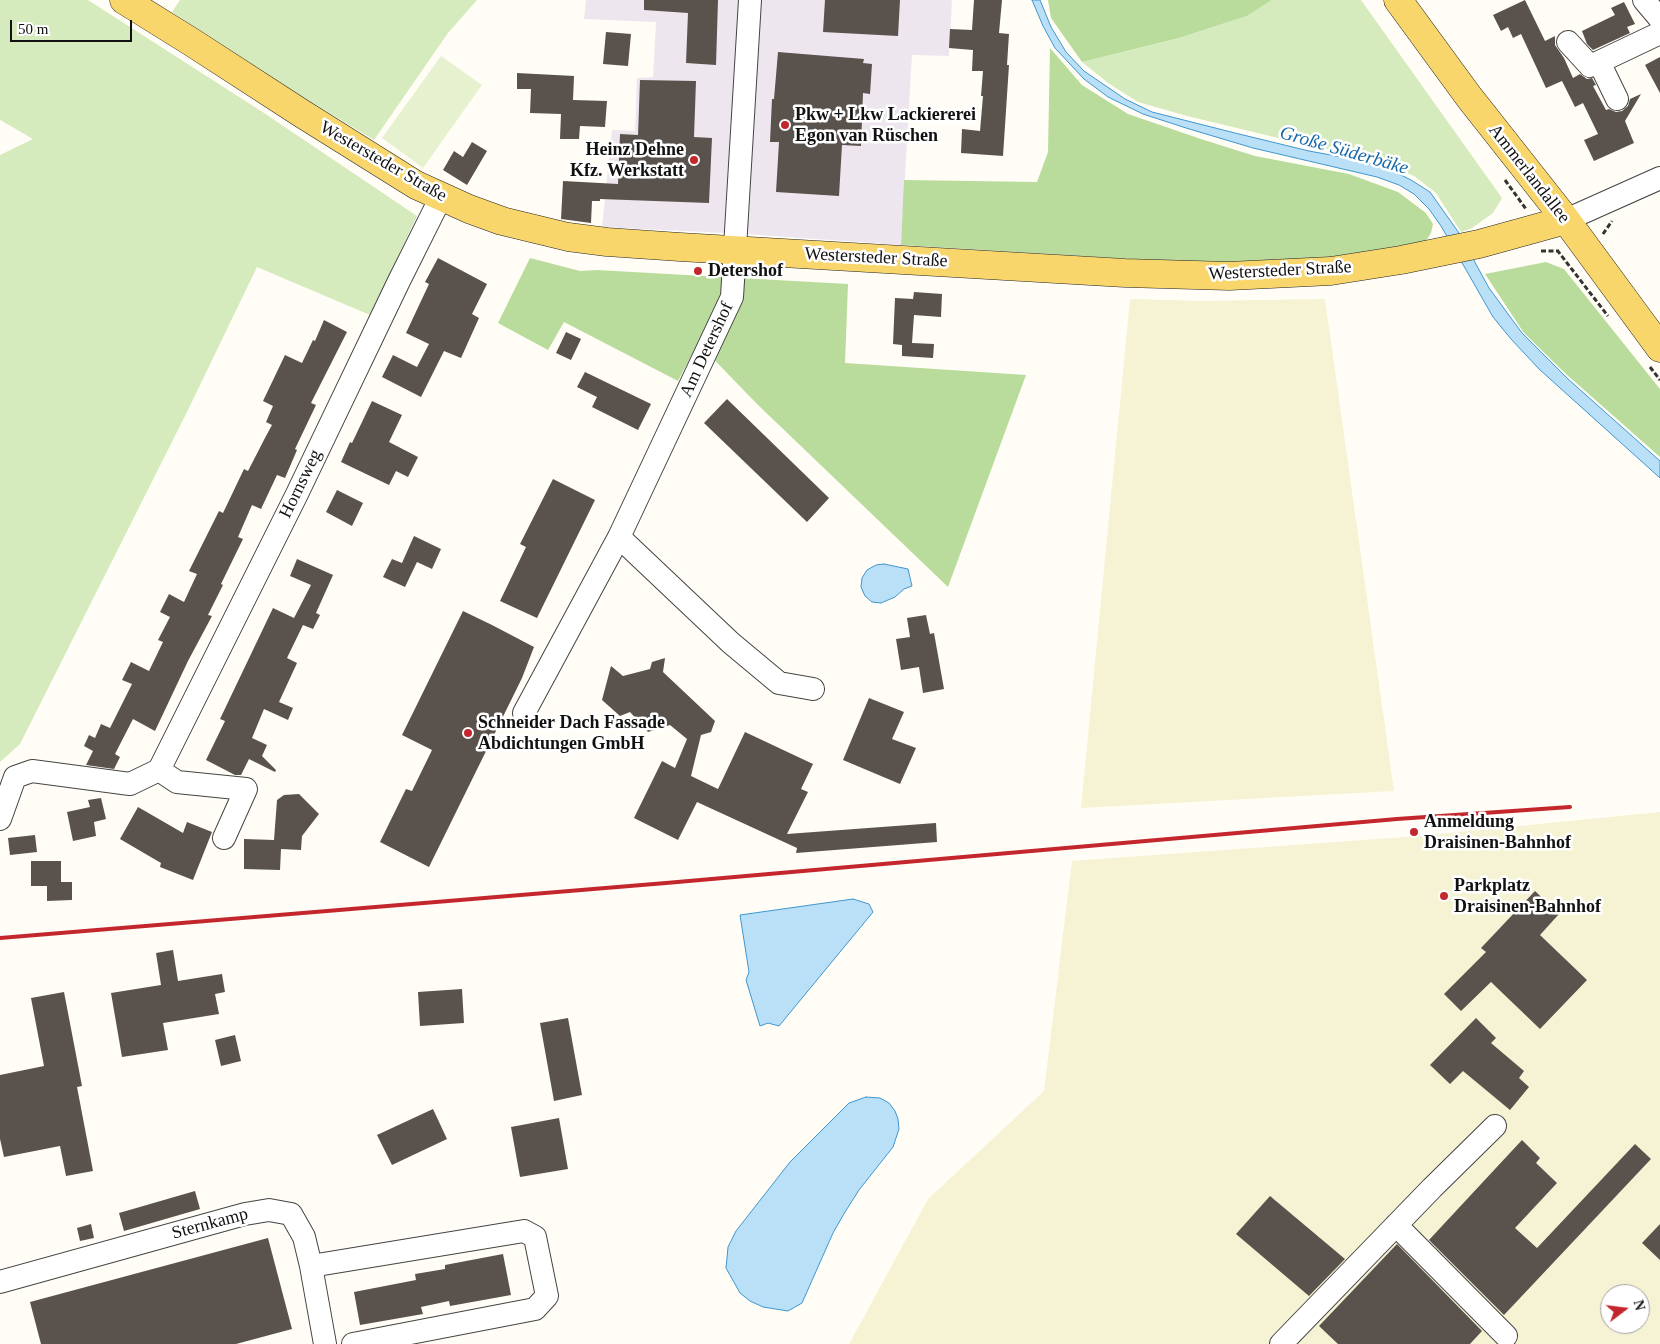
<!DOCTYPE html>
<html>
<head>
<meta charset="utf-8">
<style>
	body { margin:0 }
	#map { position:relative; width:1660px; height:1344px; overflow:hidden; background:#fffdf5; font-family:Georgia,serif }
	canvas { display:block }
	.north { position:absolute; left:1600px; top:1284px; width:50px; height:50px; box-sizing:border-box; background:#fff; border:1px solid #a0a0a0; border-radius:50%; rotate:75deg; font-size:14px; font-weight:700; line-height:20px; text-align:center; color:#111 }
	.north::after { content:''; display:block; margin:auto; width:18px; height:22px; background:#c4262e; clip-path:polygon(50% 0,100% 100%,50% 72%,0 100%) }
	.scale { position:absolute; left:10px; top:20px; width:122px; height:22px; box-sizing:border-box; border:2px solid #111; border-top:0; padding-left:6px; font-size:15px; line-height:18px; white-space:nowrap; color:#111; -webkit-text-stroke:4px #fff; paint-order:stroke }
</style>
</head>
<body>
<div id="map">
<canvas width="1660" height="1344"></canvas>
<div class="north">N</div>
<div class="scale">50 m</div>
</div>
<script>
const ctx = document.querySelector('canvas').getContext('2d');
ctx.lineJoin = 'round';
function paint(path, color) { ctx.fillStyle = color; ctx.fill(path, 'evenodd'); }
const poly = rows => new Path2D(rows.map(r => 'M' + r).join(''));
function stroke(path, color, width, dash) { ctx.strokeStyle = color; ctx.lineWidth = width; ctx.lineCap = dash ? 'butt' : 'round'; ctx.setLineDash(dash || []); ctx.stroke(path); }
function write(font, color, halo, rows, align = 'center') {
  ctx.font = font + ' Georgia,serif'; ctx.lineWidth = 5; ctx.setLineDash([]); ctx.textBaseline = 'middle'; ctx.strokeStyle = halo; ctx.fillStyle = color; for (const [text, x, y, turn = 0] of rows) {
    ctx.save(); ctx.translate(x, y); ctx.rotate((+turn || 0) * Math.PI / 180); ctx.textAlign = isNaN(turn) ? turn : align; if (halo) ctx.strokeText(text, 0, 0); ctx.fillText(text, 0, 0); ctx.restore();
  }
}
const industrial = poly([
	[586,0,952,0,949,56,912,55,901,245,745,234,602,227,612,130,635,131,637,78,653,77,656,22,584,19]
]);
const farmland = poly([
	[1130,299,1201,301,1325,299,1394,791,1081,808],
	[1660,812,1660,1344,849,1344,928,1199,1044,1091,1072,861,1418,836],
	[1610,1294,1640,1294,1640,1324,1610,1324]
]);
const green = poly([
	[0,0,88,0,264,113,417,216,370,315,257,267,187,412,20,744,0,762,0,155,33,139,0,120],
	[180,0,477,0,448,33,374,140,245,62,172,12],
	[1272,0,1361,0,1502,198,1493,213,1472,228,1461,232,1436,193,1414,176,1378,162,1187,116,1138,102,1108,83,1082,62,1179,38,1247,16]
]);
const forest = poly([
	[1048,0,1272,0,1247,16,1179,38,1082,62,1051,18],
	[1050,48,1082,85,1128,114,1204,140,1255,156,1349,174,1398,192,1426,213,1433,224,1431,233,1424,244,1300,261,1228,265,901,245,904,180,1037,182,1048,152],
	[530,258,580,271,597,270,848,284,845,363,1026,375,948,587,757,404,698,343,678,381,564,322,548,350,498,323],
	[1546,262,1564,269,1660,389,1660,457,1566,374,1524,333,1485,274]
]);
const pitch = poly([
	[441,56,482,85,423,168,382,138]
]);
const water = poly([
	[1032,0,1040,0,1051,27,1066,52,1084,71,1125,99,1152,112,1235,133,1309,151,1358,160,1387,168,1411,180,1430,192,1459,233,1489,288,1522,333,1568,379,1660,461,1660,478,1539,369,1511,339,1493,317,1441,226,1429,209,1414,194,1399,185,1377,177,1253,148,1186,128,1143,114,1108,97,1084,79,1055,48,1043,26,1032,0],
	[884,564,908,569,912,586,904,589,895,597,881,603,872,602,865,596,861,587,862,578,867,570,876,565,884,564],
	[853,899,869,904,873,912,779,1026,768,1023,760,1026,746,980,749,972,740,915,853,899],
	[866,1097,880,1098,889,1103,895,1111,898,1119,899,1129,893,1147,859,1190,845,1212,833,1233,802,1303,788,1311,763,1307,750,1301,740,1293,726,1268,728,1247,736,1231,790,1162,849,1103,866,1097]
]);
const building = poly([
	[644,0,718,0,716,65,686,63,688,13,644,10],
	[825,0,900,0,898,36,823,32],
	[974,0,1002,0,999,33,1009,34,1007,65,1009,65,1003,156,961,153,962,129,980,131,983,96,981,96,983,71,972,71,973,50,949,48,950,29,972,30],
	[1525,0,1545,41,1555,36,1555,45,1564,58,1573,78,1580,74,1587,79,1592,78,1596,85,1593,86,1606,110,1609,109,1616,112,1622,111,1628,106,1630,99,1641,94,1625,121,1634,143,1594,161,1584,140,1598,134,1583,103,1575,107,1562,81,1546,88,1521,34,1513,38,1508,27,1501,31,1493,15],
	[1624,2,1635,24,1627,27,1630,33,1593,50,1587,44,1582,31,1615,15,1611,8],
	[606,32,631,34,628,66,603,64],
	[778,52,864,59,863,63,872,64,870,94,863,93,861,146,842,145,839,196,776,192,779,142,770,142,772,99,774,99],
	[1660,57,1660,93,1645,65],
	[517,73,574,76,573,100,607,101,605,127,580,126,579,139,560,139,561,114,530,113,531,89,517,89],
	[640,80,696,81,694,137,712,138,709,203,600,199,600,201,592,201,591,223,561,219,563,181,618,184,620,134,638,135],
	[472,142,487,151,467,185,443,170,454,151,463,157],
	[438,258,487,284,472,314,479,318,461,358,444,351,421,397,382,377,393,355,417,367,429,344,406,333,429,284,425,282],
	[914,292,942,294,941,317,914,315,912,343,934,344,933,358,902,356,902,345,893,344,895,298,913,299],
	[324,320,347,332,311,403,316,405,295,449,297,450,285,478,277,475,261,509,252,505,238,537,243,539,221,584,223,585,208,615,212,616,188,661,155,731,133,719,115,754,120,757,114,769,86,765,93,751,84,746,89,735,95,738,101,724,110,728,132,684,122,680,131,662,149,671,163,642,158,640,170,617,160,612,169,594,184,602,197,574,189,571,219,511,223,513,244,469,248,471,266,436,272,425,266,422,273,406,263,401,285,355,302,363,313,340,315,341],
	[566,332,581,339,571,360,556,353],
	[585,372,651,404,638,430,592,407,597,397,577,387],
	[727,399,829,498,807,522,704,423],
	[372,401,402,415,389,442,418,457,408,477,396,471,389,485,341,462,350,442,352,443],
	[553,479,595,500,537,618,500,601,526,547,520,544],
	[337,490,363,503,352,526,326,512],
	[414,536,441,549,432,569,417,562,405,587,383,577,392,559,402,563],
	[297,559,333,575,316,613,320,615,313,629,303,625,287,658,297,663,279,702,293,708,288,720,264,709,252,738,267,745,262,756,276,770,275,772,249,759,241,775,235,775,206,760,225,721,220,719,273,608,294,618,311,585,290,576],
	[463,611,492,625,534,647,522,678,429,867,380,842,406,789,412,791,432,750,402,735],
	[926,615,930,634,934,633,944,689,923,693,919,667,901,670,896,639,910,637,907,618],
	[665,658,663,672,715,721,711,732,701,735,691,776,718,789,745,732,813,764,801,789,808,792,787,834,936,823,937,842,796,853,797,848,697,802,678,840,634,818,662,761,675,768,687,739,670,725,648,732,630,712,620,716,602,700,611,666,623,676,650,669,652,662],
	[869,698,904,712,892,739,916,748,900,784,843,760],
	[299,794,319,814,302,836,301,850,281,849,280,870,244,869,244,839,274,840,277,800,284,795],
	[101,798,106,819,94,822,96,836,73,841,67,812,90,807,88,800],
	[138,807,183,833,187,822,212,832,193,880,160,867,161,863,120,839],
	[35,835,37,852,10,855,8,838],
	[31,861,61,861,61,882,72,882,72,900,47,901,47,886,31,886],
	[1535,891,1559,914,1540,935,1587,980,1540,1029,1491,982,1461,1011,1444,994,1486,952,1481,948],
	[173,950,178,981,222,974,225,992,215,994,219,1014,163,1023,168,1050,122,1057,111,993,161,985,156,953],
	[462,989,464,1023,420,1026,418,992],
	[64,992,82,1086,77,1087,93,1171,66,1176,60,1146,4,1157,0,1139,0,1075,44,1066,31,998],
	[568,1018,582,1095,554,1101,540,1023],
	[1476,1018,1496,1038,1491,1043,1524,1071,1519,1078,1529,1087,1510,1110,1463,1071,1450,1084,1430,1065],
	[235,1035,241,1061,221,1066,215,1040],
	[433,1109,447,1139,392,1165,377,1135],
	[559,1118,568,1169,520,1177,511,1127],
	[1522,1140,1540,1158,1536,1163,1557,1183,1515,1228,1537,1248,1635,1144,1651,1159,1504,1315,1429,1240],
	[195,1191,200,1209,124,1231,119,1213],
	[1270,1196,1345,1259,1309,1296,1236,1234],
	[91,1224,94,1238,80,1241,77,1228],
	[1660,1224,1660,1260,1642,1243],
	[268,1238,292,1329,236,1344,41,1344,30,1302],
	[1397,1244,1482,1331,1470,1344,1338,1344,1319,1326],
	[503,1254,511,1295,450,1306,449,1301,421,1307,423,1314,360,1325,354,1292,416,1280,415,1274,445,1269,445,1265]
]);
const path = poly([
	[1505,180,1526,209],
	[1603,234,1612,221],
	[1557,250,1608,316],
	[1541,251,1558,251],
	[1650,367,1660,380]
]);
const minor = poly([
	[1644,0,1660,19],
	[1568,42,1590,66,1599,62],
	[1617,99,1599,62,1660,33],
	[1566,220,1660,178],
	[619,537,731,643,779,683,813,689],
	[524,713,619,537,732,297,750,0],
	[159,770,177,782,246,789,224,838],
	[0,819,15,777,32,771,130,784,159,770,296,496,399,281,441,197],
	[1396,1225,1506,1336],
	[311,1266,524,1231,535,1237,547,1296,535,1309,353,1344],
	[0,1282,245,1214,269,1210,291,1214,304,1237,311,1266,325,1344],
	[1281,1344,1432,1188,1495,1126]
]);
const major = poly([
	[124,0,193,43,301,113,416,185,469,209,502,221,568,237,607,242,680,247,1125,273,1229,276,1331,271,1401,260,1479,244,1566,220],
	[1398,0,1469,97,1566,220,1660,348]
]);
const rail = poly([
	[0,938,666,883,1397,819,1570,807]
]);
const markers = [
	[785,125,5,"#c4262e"],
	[694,160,5,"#c4262e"],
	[698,271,5,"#c4262e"],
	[468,733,5,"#c4262e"],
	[1414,832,5,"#c4262e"],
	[1444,896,5,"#c4262e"]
];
const poiNames = [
	["Pkw + Lkw Lackiererei",795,115],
	["Egon van Rüschen",795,136],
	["Heinz Dehne",684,150,"right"],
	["Kfz. Werkstatt",684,171,"right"],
	["Detershof",708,271],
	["Schneider Dach Fassade",478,723],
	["Abdichtungen GmbH",478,744],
	["Anmeldung",1424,822],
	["Draisinen-Bahnhof",1424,843],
	["Parkplatz",1454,886],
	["Draisinen-Bahnhof",1454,907]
];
const streetNames = [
	["Westersteder Straße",383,162,30],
	["Ammerlandallee",1529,174,52],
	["Westersteder Straße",876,258,3],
	["Westersteder Straße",1280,271,-3],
	["Am Detershof",707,350,-65],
	["Hornsweg",301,484,-64],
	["Sternkamp",210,1224,-15]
];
const waterNames = [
	["Große Süderbäke",1344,151,16]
];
paint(industrial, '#eee6ef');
paint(farmland, '#f6f3d4');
paint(green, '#d5ebbd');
paint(forest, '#b9dc9c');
paint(pitch, '#e6f2cf');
paint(water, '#b9e0f7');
stroke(water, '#3f96cf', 1);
paint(building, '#5a524d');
stroke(minor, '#444', 24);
stroke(major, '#222', 29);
stroke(path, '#333', 3, [5, 2.5]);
stroke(minor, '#fff', 22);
stroke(major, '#f9d66b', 28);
stroke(rail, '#c4262e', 4);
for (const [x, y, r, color] of markers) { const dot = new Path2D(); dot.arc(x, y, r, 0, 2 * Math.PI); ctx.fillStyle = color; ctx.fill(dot); stroke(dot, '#fff', 2); }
write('bold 18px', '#111', '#fff', poiNames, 'left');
write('18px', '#111', '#fff', streetNames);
write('italic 19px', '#1768a6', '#fff', waterNames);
</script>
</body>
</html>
